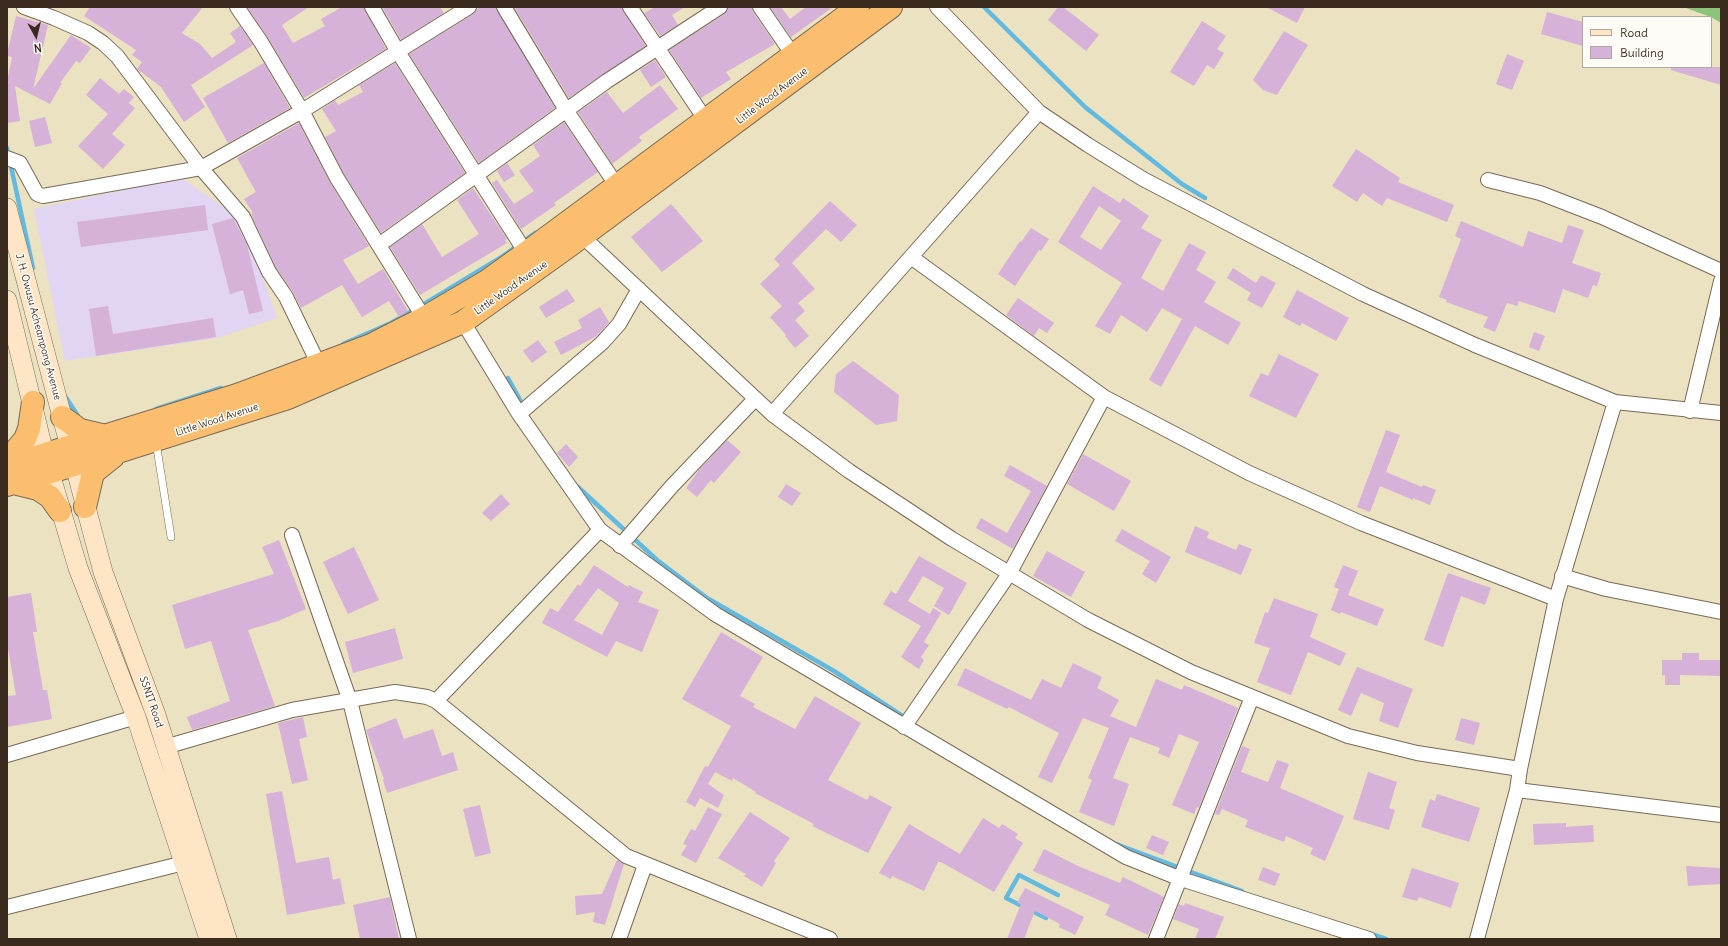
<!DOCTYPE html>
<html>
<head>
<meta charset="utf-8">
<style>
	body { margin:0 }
	#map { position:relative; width:1728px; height:946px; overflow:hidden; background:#ebe2c2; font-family:Delius,sans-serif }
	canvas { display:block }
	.frame { position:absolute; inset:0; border:8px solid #3b2a1e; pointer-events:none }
	.legend { position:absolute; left:1582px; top:16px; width:130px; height:52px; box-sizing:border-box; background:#fdfcf7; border:1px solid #afa8a0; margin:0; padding:5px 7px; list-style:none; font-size:12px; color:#3b2a1e }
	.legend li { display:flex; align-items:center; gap:8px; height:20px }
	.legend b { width:20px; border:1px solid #afa8a0 }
	.north { position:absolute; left:16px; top:16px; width:40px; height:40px; -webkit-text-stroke:3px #fdfcf7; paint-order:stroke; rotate:172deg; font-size:11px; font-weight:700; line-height:16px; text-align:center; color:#3b2a1e }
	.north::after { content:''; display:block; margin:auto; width:14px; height:18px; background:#3b2a1e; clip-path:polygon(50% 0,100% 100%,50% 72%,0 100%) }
</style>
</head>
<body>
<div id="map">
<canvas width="1728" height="946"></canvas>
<div class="frame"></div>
<ul class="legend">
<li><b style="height:5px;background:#fde5c5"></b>Road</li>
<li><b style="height:11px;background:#d6b1d8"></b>Building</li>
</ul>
<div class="north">N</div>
</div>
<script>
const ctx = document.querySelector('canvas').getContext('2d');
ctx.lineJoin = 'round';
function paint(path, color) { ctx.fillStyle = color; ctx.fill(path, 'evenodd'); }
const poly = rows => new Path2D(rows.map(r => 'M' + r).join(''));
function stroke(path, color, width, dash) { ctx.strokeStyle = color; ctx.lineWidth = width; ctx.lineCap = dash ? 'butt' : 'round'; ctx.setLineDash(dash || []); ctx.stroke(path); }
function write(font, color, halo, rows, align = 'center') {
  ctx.font = font + ' Delius,sans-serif'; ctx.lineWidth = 3; ctx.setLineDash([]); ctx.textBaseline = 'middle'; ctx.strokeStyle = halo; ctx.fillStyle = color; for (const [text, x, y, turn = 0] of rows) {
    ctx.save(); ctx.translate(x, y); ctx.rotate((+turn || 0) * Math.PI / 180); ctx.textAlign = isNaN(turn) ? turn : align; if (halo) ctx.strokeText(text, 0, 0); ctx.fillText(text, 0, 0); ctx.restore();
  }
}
const built = poly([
	[181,178,242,219,277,318,217,338,65,361,34,209]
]);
const green = poly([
	[1683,7,1721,7,1721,23,1711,17]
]);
const stream = poly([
	[984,7,1085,107,1182,184,1205,198],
	[7,148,33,268],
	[343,344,391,323,424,304,500,258,535,233],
	[508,378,524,407],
	[65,396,78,416],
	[156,409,221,388],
	[578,487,657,560,707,598,834,671,907,719],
	[1116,844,1242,891],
	[1046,918,1006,898,1019,875,1058,895],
	[1371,934,1386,939]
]);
const building = poly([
	[90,7,203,7,182,33,200,44,212,58,236,42,230,33,240,26,253,45,191,85,205,107,184,122,161,87,137,69,142,62,132,55,136,50,84,16],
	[247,7,309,7,282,25,293,43,325,26,321,19,342,7,364,7,386,49,304,98,268,38],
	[382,7,440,7,444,13,401,40],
	[479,7,496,7,555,108,479,163,409,54,473,14],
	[514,7,622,7,646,46,569,98],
	[655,7,685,7,672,15,678,25,660,36,644,13],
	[728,7,752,7,753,12,775,44,726,72,731,79,701,98,669,50,725,14],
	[770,7,781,7,790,19,806,7,833,7,791,37],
	[1058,7,1063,7,1099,35,1086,51,1048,20],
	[1266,7,1305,7,1297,23],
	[1547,12,1583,22,1583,46,1541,34],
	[16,16,48,25,33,89,71,35,91,48,80,63,76,61,60,83,62,83,50,104,15,86,20,121,7,123,7,83,9,83,7,82,12,57,7,56,7,54],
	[1202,21,1226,36,1217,49,1224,53,1214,69,1207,65,1194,86,1170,72],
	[1284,31,1308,45,1277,95,1263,90,1253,80],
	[1507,54,1524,61,1512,90,1496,84],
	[655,60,666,77,651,87,640,70],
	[264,63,290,108,228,143,203,98],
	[395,63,465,173,381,233,344,174,325,137,336,131,322,109,335,100,338,105,363,92,359,85],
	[1671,67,1721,67,1721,85,1671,70],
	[100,78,119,94,124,89,134,97,129,103,135,108,112,134,125,145,103,169,78,146,108,114,86,95],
	[660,85,678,109,639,137,642,141,612,164,578,112,607,92,623,113],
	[45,117,52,143,35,147,29,121],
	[564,122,598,172,554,203,556,205,521,229,492,183,497,180,514,204,534,191,519,171,540,156,533,145],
	[299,123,330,182,369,246,343,260,358,284,383,269,408,311,399,317,389,301,362,317,342,285,301,308,293,292,276,268,251,214,253,213,244,199,256,192,237,158],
	[1356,149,1400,178,1398,182,1454,205,1447,222,1387,198,1382,206,1363,193,1357,202,1332,186],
	[507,163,515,175,504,182,497,171],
	[1093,186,1120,203,1123,198,1149,216,1141,228,1162,240,1141,278,1163,291,1189,243,1206,252,1196,270,1216,282,1204,302,1241,323,1228,345,1195,326,1161,387,1149,380,1182,319,1162,308,1147,332,1121,315,1110,334,1095,326,1122,283,1058,242],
	[1099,206,1121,221,1101,250,1080,237],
	[473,188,507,239,505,240,507,243,420,295,390,247,422,224,442,257,479,234,457,200],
	[830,201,857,225,841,242,826,229,792,263,815,289,798,303,805,311,795,320,809,336,795,348,785,336,786,335,770,317,782,306,760,284,780,265,774,259],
	[671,204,703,241,662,272,631,237],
	[205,205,208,230,81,247,77,222],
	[233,218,247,245,263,311,249,314,243,290,230,294,212,224],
	[1461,221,1523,247,1528,231,1562,243,1568,225,1584,230,1572,263,1601,273,1597,286,1593,285,1588,298,1563,289,1555,313,1519,301,1517,306,1507,303,1495,332,1483,327,1488,317,1446,302,1447,300,1439,297,1461,239,1455,236],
	[1031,228,1049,239,1041,251,1039,250,1015,286,998,274,1020,241,1021,242],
	[1233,268,1256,283,1261,275,1276,283,1262,308,1247,300,1251,293,1227,278],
	[567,289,575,301,546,318,539,307],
	[1297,290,1349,318,1336,341,1302,323,1300,326,1283,317],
	[1018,298,1054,323,1047,333,1039,328,1034,336,1006,315],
	[108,306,113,334,213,318,216,337,96,356,89,309],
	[600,307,609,322,597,336,561,355,554,342,582,328,578,320],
	[1534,332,1545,336,1539,351,1529,347],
	[538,340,547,352,532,363,523,351],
	[1279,354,1319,374,1296,418,1249,396,1261,373,1268,376],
	[853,361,899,395,897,421,876,425,834,392,836,374],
	[1386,430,1400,435,1386,472,1422,487,1423,485,1436,490,1430,505,1413,498,1413,500,1380,486,1370,512,1357,507],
	[727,440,741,452,714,483,711,480,697,497,686,488,699,470],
	[566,444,578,457,569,467,557,453],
	[1083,454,1131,481,1114,511,1067,484],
	[1010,465,1047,486,1013,549,976,528,981,518,1007,533,1031,491,1004,476],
	[786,484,801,493,792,506,778,497],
	[501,494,510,504,491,521,482,513],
	[1195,526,1209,532,1207,538,1236,550,1239,544,1252,549,1241,575,1185,552],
	[1122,529,1171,557,1156,583,1142,574,1150,561,1115,541],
	[279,540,306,609,278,621,248,630,275,706,192,730,187,717,230,701,211,641,185,649,172,605,274,574,262,547],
	[354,547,379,600,348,614,323,562],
	[1047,551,1085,572,1071,597,1033,576],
	[919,556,967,583,949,615,934,606,944,588,923,576,908,601,930,614,933,608,941,613,924,642,929,645,921,657,924,660,919,669,901,657,921,626,883,604,891,591,896,594],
	[594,565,628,587,629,585,643,592,638,602,659,610,642,652,616,641,607,657,542,623,550,608,558,612,578,584,580,586],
	[598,588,619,603,602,635,574,620],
	[1343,565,1358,571,1348,595,1384,609,1377,626,1341,612,1340,614,1331,610,1339,589,1334,587],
	[1448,573,1491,588,1485,605,1461,596,1443,647,1424,640],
	[31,593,37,632,33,632,43,690,47,690,52,719,7,727,7,696,16,695,7,643,7,597],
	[1274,598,1318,614,1310,637,1346,653,1340,666,1308,652,1291,695,1257,682,1270,648,1254,643,1265,612,1268,613],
	[395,628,403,659,353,673,345,642],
	[721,632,763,657,740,696,755,704,753,707,795,729,815,696,861,723,828,780,867,800,870,795,892,807,868,853,812,826,814,824,755,793,756,792,733,778,732,781,715,772,708,784,724,795,718,808,700,798,695,807,686,802,705,766,708,767,731,726,682,699],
	[1682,653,1699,653,1699,660,1721,660,1721,676,1680,675,1680,685,1665,685,1665,675,1662,676,1662,660,1682,660],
	[1073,663,1102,677,1097,688,1119,700,1110,716,1136,727,1156,679,1182,690,1184,685,1238,708,1199,808,1197,807,1194,814,1172,805,1199,742,1179,734,1169,758,1158,753,1160,748,1130,737,1113,778,1129,784,1114,826,1079,812,1092,780,1088,778,1109,728,1083,718,1052,783,1038,777,1059,733,1009,707,1007,709,957,685,965,668,1031,700,1042,679,1061,688],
	[1357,667,1413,689,1398,728,1379,721,1384,703,1361,693,1351,716,1338,710],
	[303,717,307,737,299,739,308,780,292,784,278,723],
	[396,718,404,739,433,729,442,756,453,752,458,770,387,793,383,780,384,779,366,730],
	[1461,718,1480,723,1474,745,1455,740],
	[1242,746,1250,749,1241,772,1268,782,1277,760,1289,764,1280,788,1344,816,1325,861,1310,854,1313,848,1286,836,1284,842,1245,827,1248,820,1222,809,1219,815,1215,814],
	[1368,772,1397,782,1389,808,1395,810,1389,830,1353,819],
	[282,791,296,863,329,857,333,880,340,878,345,904,287,915,266,794],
	[1437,794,1480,808,1469,842,1421,827,1430,799,1435,801],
	[480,805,491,853,475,857,463,809],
	[708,807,722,814,696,863,681,855,687,845,683,844,691,829,695,831],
	[750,812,790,838,774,861,776,863,762,887,744,876,746,874,718,858],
	[983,818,999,828,1002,824,1018,834,1015,838,1023,843,994,892,941,862,938,862,924,891,892,876,891,879,879,873,909,824,960,854],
	[1566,823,1566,827,1593,825,1594,842,1534,845,1533,824],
	[1152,835,1169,842,1163,855,1146,848],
	[1044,849,1078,866,1120,883,1123,877,1164,897,1148,935,1105,915,1110,905,1033,871],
	[617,860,624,864,605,925,593,922,595,912,576,915,575,896,602,894],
	[1686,866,1721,868,1721,884,1688,886],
	[1263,867,1280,874,1275,886,1258,880],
	[1412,868,1459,883,1451,908,1419,897,1417,901,1402,897],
	[1025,888,1084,917,1075,935,1059,927,1060,924,1035,911,1024,939,1007,939,1021,904,1017,903],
	[390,897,399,939,360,939,353,905],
	[1185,903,1224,917,1215,939,1195,939,1199,929,1173,919,1179,904,1184,906]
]);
const lane = poly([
	[156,442,171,537]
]);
const street = poly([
	[24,7,54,18,88,33,103,43,117,56,201,168,243,217,269,272,286,297,319,365],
	[237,7,261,42,302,111,337,178,424,318],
	[372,7,398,52,526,253],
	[504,7,566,110,617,186],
	[630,7,705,119],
	[760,7,793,55],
	[937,7,1039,112,1088,145,1143,179,1363,294,1475,345,1615,402,1721,413],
	[7,158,20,163,37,194,43,196,201,168,302,111,469,7],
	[1488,180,1540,193,1602,217,1721,271],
	[582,236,772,414,849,471,952,539,1088,620,1191,672,1348,736,1417,753,1520,769],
	[379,245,607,81,720,7],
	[911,257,1104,397,1249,473,1361,523,1556,599],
	[463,322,519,414,600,530,715,614,1126,857,1181,879,1369,939],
	[1690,411,1721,281],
	[519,414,602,343,619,324,639,289],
	[772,414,1039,112],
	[292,535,350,701,409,939],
	[620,546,672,486,755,399],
	[1562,576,1606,589,1721,612],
	[436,701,600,530],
	[904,727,1009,574,1104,397],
	[165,747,292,710,395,692,427,697,436,701,626,856,830,939],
	[7,755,136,717],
	[1517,790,1721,815],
	[7,907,184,863],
	[619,939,645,865],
	[1156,939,1252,697],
	[1477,939,1517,790,1520,769,1556,599,1615,402]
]);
const secondary = poly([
	[7,208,103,572,156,715,227,939],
	[7,300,44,453,78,568,136,717,209,939]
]);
const highway = poly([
	[62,417,80,430,106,436],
	[7,459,12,455,25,439,29,429,33,402],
	[7,466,237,395,371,345,424,318,487,281,526,253,858,7],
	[14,483,38,489,50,497,60,511],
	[7,485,121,451,288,398,463,322,569,246,891,7],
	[85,507,93,473,113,457]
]);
const streetNames = [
	["Little Wood Avenue",772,96,-37],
	["Little Wood Avenue",511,288,-35],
	["J. H. Owusu Acheampong Avenue",38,327,75],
	["Little Wood Avenue",217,420,-18],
	["SSNIT Road",151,702,71]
];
paint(built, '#e2d4f3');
paint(green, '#8ac478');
stroke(stream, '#63bae0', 4.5);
paint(building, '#d6b1d8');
stroke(lane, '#796a57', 8);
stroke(street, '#796a57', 16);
stroke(secondary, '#796a57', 20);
stroke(highway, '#796a57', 24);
stroke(lane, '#fff', 7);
stroke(street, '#fff', 14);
stroke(secondary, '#fde5c5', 19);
stroke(highway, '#fbbe6e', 22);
write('10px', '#3b2a1e', '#fdfcf7', streetNames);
</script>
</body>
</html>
